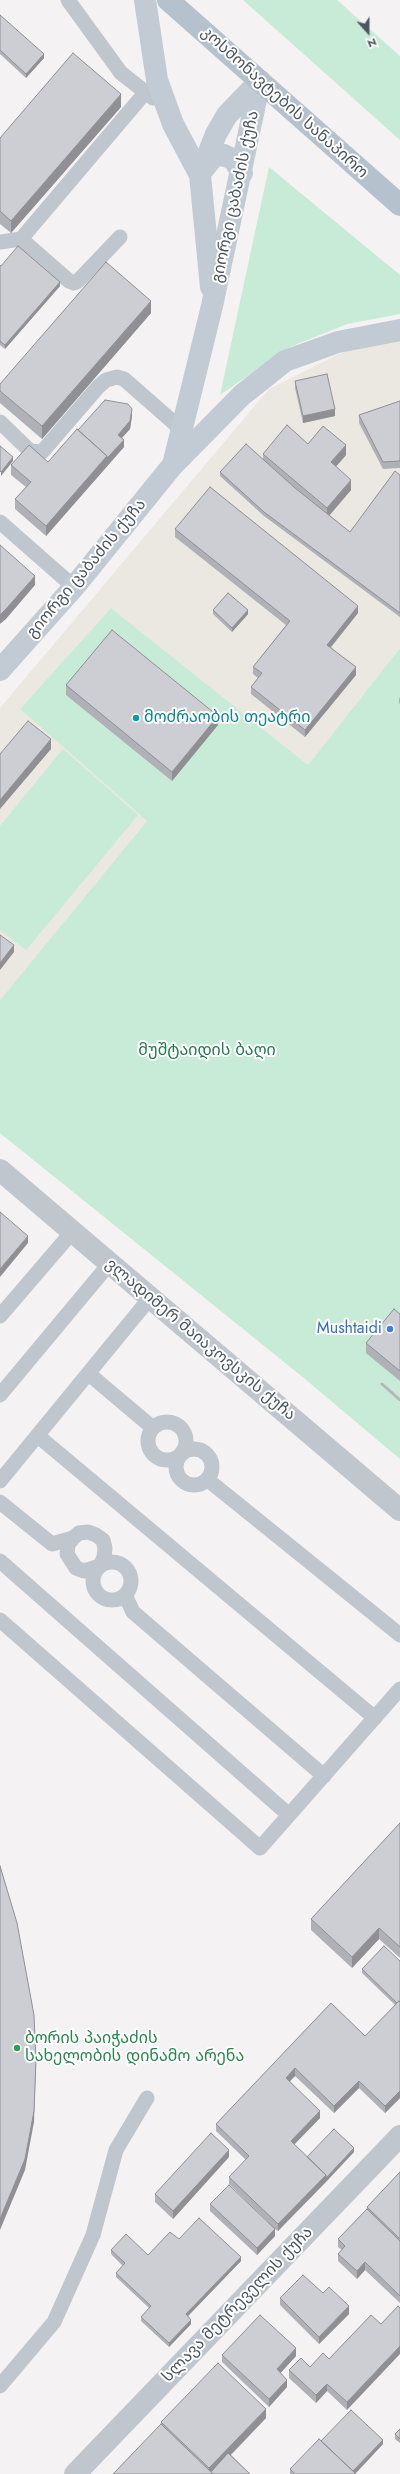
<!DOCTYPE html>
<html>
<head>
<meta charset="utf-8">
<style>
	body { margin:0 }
	#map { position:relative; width:400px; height:2474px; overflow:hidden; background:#f4f2f2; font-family:Jost,sans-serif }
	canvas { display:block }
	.north { position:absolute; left:348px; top:12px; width:40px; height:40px; -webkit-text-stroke:3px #fff; paint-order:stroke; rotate:159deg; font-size:11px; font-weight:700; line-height:16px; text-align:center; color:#4c555e }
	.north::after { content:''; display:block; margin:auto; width:14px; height:18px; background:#4c555e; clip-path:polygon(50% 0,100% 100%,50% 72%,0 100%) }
</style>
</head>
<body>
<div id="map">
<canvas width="400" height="2474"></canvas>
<div class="north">N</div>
</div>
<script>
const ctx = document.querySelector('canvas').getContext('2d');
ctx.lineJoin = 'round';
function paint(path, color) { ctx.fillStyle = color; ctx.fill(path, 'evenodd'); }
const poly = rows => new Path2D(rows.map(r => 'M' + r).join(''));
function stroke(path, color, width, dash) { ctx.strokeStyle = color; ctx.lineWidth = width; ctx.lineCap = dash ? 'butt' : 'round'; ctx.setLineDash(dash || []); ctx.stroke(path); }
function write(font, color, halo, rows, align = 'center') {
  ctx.font = font + ' Jost,"Noto Sans Georgian",sans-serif'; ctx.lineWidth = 4; ctx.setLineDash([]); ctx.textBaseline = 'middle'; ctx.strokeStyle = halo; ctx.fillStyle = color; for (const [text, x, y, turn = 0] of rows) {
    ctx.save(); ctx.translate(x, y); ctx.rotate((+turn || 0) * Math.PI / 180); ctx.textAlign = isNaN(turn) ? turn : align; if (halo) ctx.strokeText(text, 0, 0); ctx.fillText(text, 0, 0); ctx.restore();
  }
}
const commercial = poly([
	[400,340,400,648,308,765,111,608,20,709,147,821,0,1000,0,708,269,389,351,348]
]);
const green = poly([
	[243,0,337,0,400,56,400,140],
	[269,167,400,275,400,314,347,324,290,347,220,395],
	[111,608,308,765,400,648,400,1459,299,1374,0,1133,0,1000,147,821,20,709],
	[63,749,138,815,26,950,0,930,0,826]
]);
const service = poly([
	[68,0,121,73,153,98],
	[21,239,144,94],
	[0,242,21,239,69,281,74,283,78,281,120,237],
	[0,422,30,451,42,452,98,387,106,380,117,377,124,379,181,429],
	[0,522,74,587],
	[0,1316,73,1231],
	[89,1374,153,1428],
	[0,1395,110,1263],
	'148 1441a19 19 0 1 1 38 0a19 19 0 1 1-38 0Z',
	[38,1436,375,1718],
	'176 1467a18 18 0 1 1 36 0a18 18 0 1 1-36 0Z',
	[208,1480,400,1635],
	[0,1481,150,1298],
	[0,1502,52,1544,73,1538,79,1533,88,1532,96,1535,103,1540,105,1548,104,1557,100,1566,84,1571,76,1568,67,1554,68,1545,73,1538],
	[0,1561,289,1815],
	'93 1581a19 19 0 1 1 38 0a19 19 0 1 1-38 0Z',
	[125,1595,133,1612,324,1776],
	[0,1620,260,1848,400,1689],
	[0,2386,54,2322,93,2235,116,2150,147,2098]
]);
const minor = poly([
	[75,2474,400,2136]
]);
const tertiary = poly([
	[0,1170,400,1510]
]);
const secondary = poly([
	[145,0,157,80,173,124,200,175,211,287],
	[201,172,214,156,224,155,234,160,242,173],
	[200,175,216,134,227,115,260,81],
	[173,465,212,306,260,81],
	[0,670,74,587,172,466,242,395,285,361,338,342,400,330]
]);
const primary = poly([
	[168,0,400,205]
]);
const rail = poly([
	[382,1384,400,1400]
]);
const wall = poly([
	[0,15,44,58,26,78,0,54],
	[121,107,11,233,0,224,0,138],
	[0,265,60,286,5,349,0,345],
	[151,313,42,439,0,403,0,384],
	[295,381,335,416,303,423,295,388],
	[400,401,400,468,383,469,359,423,359,415],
	[132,416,130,429,122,438,124,447,46,536,15,509,15,499,26,487,11,475,11,465,48,462,78,430],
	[308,444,346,455,336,467,351,490,329,516,350,532,400,475,400,617,264,516,220,476,220,472,263,459,263,454],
	[175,529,358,613,331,647,356,675,305,737,251,694,251,687,258,678,253,674,253,667,286,625,175,537],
	[213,610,248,614,232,632,213,614],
	[66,685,218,725,172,781,66,695],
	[400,697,400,704,399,703,399,699],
	[400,1314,400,1381,366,1353,366,1343],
	[400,1823,400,1958,379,1939,352,1968,311,1930,311,1919],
	[400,1961,400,2098,385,2113,359,2088,334,2113,295,2076,290,2081,320,2118,294,2144,307,2157,354,2152,278,2231,275,2229,275,2236,257,2255,210,2211,210,2204,268,2222,229,2184,229,2177,246,2160,216,2131,216,2124,331,2003,365,2036,395,2005,362,1973,362,1969],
	[229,2157,173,2219,155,2202,155,2194],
	[400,2172,400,2303,365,2270,357,2279,338,2261,338,2254,342,2250,338,2247,338,2239,367,2209,367,2207],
	[179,2239,241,2261,188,2316,191,2324,169,2347,141,2321,141,2317,149,2308,116,2277,116,2273,123,2266,111,2254,111,2250,148,2255],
	[323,2293,349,2314,319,2344,280,2305,280,2298],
	[371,2315,347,2410,327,2391,316,2403,289,2378,289,2370,310,2367,329,2359],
	[222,2355,296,2356,280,2373,287,2387,269,2407,222,2362],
	[266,2418,231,2455,250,2474,113,2474,161,2424,161,2422],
	[400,2429,400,2443,395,2439,395,2434],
	[321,2441,383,2444,355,2474,290,2474,290,2469]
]);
const shadedWall = poly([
	[44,54,44,58,26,78,26,74],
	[121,94,121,107,11,233,11,221],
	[60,282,60,286,5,349,5,345],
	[151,301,151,313,42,439,42,426],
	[132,409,132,416,130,429,118,442,118,435],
	[335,409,335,416,303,423,303,416],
	[124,440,124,447,46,536,46,526,107,456],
	[346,445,346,455,331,472,331,462],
	[13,457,13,461,1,476,1,472],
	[351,480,351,490,327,518,327,508],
	[35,576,35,585,6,619,0,624,0,615],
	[358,606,358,613,327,652,327,645],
	[248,610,248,614,232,632,232,628],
	[356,667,356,675,305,737,305,730],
	[218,716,218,725,172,781,172,772],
	[51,739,51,749,0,809,0,800],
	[14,945,14,952,0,970,0,963],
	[28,1236,28,1243,0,1277,0,1269],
	[379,1928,379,1939,352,1968,352,1957],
	[36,2060,34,2122,25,2170,0,2230,0,2219],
	[295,2068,295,2076,286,2085,286,2078],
	[359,2081,359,2088,334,2113,334,2106],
	[400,2091,400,2098,385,2113,385,2106],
	[320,2111,320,2118,291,2148,291,2141],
	[354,2148,354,2152,326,2182,326,2178],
	[229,2150,229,2157,173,2219,173,2211],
	[326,2175,326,2182,278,2231,278,2224],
	[275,2229,275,2236,257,2255,257,2248],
	[241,2257,241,2261,186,2318,186,2314],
	[365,2262,365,2270,357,2279,357,2271],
	[349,2306,349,2314,319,2344,319,2337],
	[191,2320,191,2324,169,2347,169,2343],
	[400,2346,400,2354,347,2410,347,2402],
	[296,2348,296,2356,277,2377,277,2369],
	[287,2380,287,2387,269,2407,269,2399],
	[327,2384,327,2391,316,2403,316,2395],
	[266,2409,266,2418,212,2474,209,2473,209,2468],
	[383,2440,383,2444,355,2474,351,2474,351,2473]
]);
const building = poly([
	[0,15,44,54,26,74,0,50,0,15],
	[73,53,121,94,11,221,0,211,0,138,73,53],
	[18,246,60,282,5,345,0,341,0,265,1,266,18,246],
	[106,262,151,301,42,426,0,391,0,384,106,262],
	[327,374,335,409,303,416,295,381,327,374],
	[105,400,128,404,132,409,130,421,118,435,124,440,107,458,107,456,78,430,105,400],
	[400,401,400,461,383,462,359,415,400,401],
	[287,425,308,444,323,426,346,445,331,462,351,480,327,508,263,454,287,425],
	[77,429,107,456,46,526,15,499,31,482,11,465,29,445,48,462,77,429],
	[246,444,295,488,350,532,395,471,400,475,400,613,264,512,220,472,246,444],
	[0,446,13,457,1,472,0,471,0,446],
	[210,487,358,606,327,645,356,667,305,730,251,687,262,673,253,667,290,621,175,529,210,487],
	[0,545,35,576,6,609,0,615,0,545],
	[228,593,248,610,232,628,213,610,228,593],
	[112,630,218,716,172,772,66,685,112,630],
	[28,721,51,739,0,800,0,754,28,721],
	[0,935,14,945,0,963,0,935],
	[0,1212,28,1236,0,1269,0,1212],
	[394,1309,400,1314,400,1371,366,1343,394,1309],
	[400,1823,400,1947,379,1928,352,1957,311,1919,400,1823],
	[0,1866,17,1923,34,2015,36,2060,34,2111,25,2159,0,2219,0,1866],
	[384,1946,400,1961,400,2002,399,2001,397,2003,362,1969,384,1946],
	[399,2001,400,2002,400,2091,385,2106,359,2081,334,2106,295,2068,286,2078,320,2111,291,2141,326,2175,278,2224,229,2177,249,2156,216,2124,331,2003,365,2036,399,2001],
	[334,2129,354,2148,326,2178,326,2175,307,2157,334,2129],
	[211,2133,229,2150,173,2211,155,2194,211,2133],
	[400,2172,400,2239,367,2207,400,2172],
	[229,2185,275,2229,257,2248,210,2204,229,2185],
	[367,2209,400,2241,400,2296,365,2262,357,2271,338,2254,345,2246,338,2239,367,2209],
	[199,2218,241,2257,186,2314,191,2320,169,2343,141,2317,151,2306,116,2273,125,2263,111,2250,126,2234,148,2255,170,2232,179,2239,199,2218],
	[303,2275,323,2293,329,2287,349,2306,319,2337,280,2298,303,2275],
	[398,2306,400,2308,400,2346,347,2402,327,2384,316,2395,289,2370,301,2358,310,2367,323,2353,329,2359,371,2315,381,2324,398,2306],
	[260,2315,296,2348,277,2369,287,2380,269,2399,222,2355,260,2315],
	[218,2363,266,2409,209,2468,161,2422,218,2363],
	[351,2410,383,2440,353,2471,321,2441,351,2410],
	[161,2424,213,2474,113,2474,161,2424],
	[400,2429,400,2439,395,2434,400,2429],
	[319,2439,355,2473,354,2474,295,2474,290,2469,319,2439],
	[228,2453,250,2474,213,2474,211,2472,228,2453]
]);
const markers = [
	[136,718,4,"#0f9aa8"],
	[390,1329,4,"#3f7fe0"],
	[17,2048,4,"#2e9e5b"]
];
const streetNames = [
	["კოსმონავტების სანაპირო",284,103,42],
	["გიორგი ცაბაძის ქუჩა",236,197,-78],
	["გიორგი ცაბაძის ქუჩა",87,569,-50],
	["ვლადიმერ მაიაკოვსკის ქუჩა",200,1340,40],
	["სლავა მეტრეველის ქუჩა",238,2305,-46]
];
const cultureNames = [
	["მოძრაობის თეატრი",144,718]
];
const parkNames = [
	["მუშტაიდის ბაღი",207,1051]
];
const shopNames = [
	["Mushtaidi",382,1329]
];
const leisureNames = [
	["ბორის პაიჭაძის",25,2039],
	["სახელობის დინამო არენა",25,2057]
];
paint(commercial, '#eae8e0');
paint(green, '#c7ebd6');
stroke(service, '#c0c6cd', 15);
stroke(minor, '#c0c6cd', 22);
stroke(tertiary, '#c0c6cd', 22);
stroke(secondary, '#c2cad3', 22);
stroke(primary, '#b5c1cd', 22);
stroke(rail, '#b5b7bb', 3);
paint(wall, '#b0b1b6');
paint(shadedWall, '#909094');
paint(building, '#cdced4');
stroke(building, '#909094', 1);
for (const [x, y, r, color] of markers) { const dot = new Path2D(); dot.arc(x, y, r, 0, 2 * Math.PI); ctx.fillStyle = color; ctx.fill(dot); stroke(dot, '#fff', 1.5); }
write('16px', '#4c555e', '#fff', streetNames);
write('16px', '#0d838f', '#fff', cultureNames, 'left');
write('16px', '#237850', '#fff', parkNames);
write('16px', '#366cbe', '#fff', shopNames, 'right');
write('16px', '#27864d', '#fff', leisureNames, 'left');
</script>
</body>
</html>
